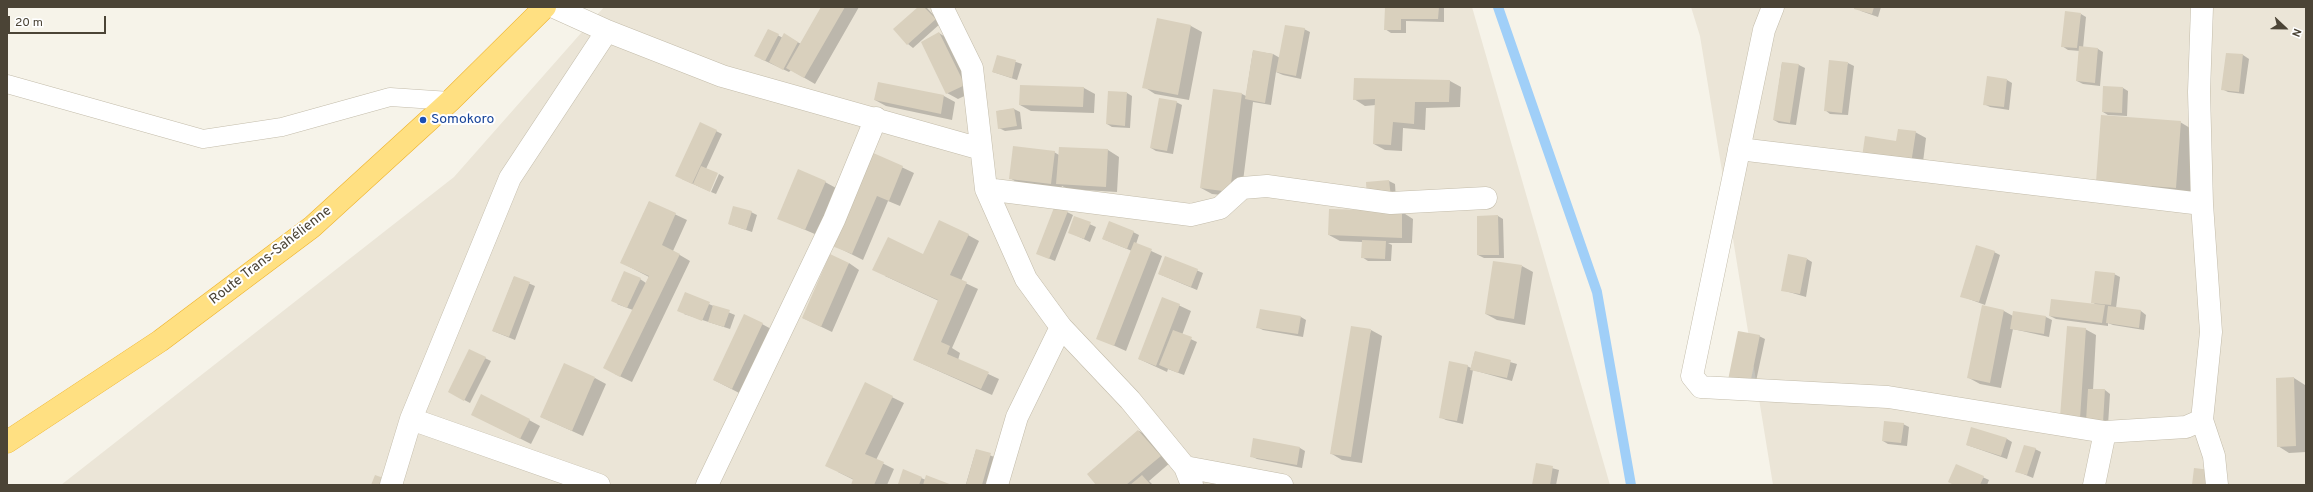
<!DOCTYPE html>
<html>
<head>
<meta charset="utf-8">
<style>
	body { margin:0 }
	#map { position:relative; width:2313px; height:492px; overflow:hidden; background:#f6f3e9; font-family:Overpass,sans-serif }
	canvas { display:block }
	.frame { position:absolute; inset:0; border:8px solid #4b4436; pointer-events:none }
	.north { position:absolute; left:2265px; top:8px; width:40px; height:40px; -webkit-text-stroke:3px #fff; paint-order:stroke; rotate:112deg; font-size:11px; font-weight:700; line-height:16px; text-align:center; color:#4b4436 }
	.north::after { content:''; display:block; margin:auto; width:14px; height:18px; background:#4b4436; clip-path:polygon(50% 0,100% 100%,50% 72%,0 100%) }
	.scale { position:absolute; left:8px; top:16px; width:98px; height:18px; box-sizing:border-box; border:2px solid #4b4436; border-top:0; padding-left:5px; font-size:12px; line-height:14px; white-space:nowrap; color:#4b4436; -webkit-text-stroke:3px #fff; paint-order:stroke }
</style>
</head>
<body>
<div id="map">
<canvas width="2313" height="492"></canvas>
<div class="frame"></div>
<div class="north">N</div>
<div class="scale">20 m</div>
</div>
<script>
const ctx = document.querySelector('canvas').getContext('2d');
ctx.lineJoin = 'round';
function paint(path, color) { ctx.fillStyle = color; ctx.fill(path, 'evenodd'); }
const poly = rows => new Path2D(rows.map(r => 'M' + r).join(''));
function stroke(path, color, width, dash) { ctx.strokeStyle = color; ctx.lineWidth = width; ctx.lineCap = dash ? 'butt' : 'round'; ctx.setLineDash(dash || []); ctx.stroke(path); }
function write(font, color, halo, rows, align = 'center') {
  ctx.font = font + ' Overpass,sans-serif'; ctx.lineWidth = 4; ctx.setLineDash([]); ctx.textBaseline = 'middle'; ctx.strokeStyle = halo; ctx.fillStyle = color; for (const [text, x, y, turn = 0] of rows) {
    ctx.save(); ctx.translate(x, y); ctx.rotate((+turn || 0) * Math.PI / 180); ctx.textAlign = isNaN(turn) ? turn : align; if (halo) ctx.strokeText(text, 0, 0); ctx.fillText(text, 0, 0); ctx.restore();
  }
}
const residential = poly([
	[604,7,1472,7,1610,485,61,485,454,177],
	[1691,7,2306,7,2306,485,1773,485,1700,36]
]);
const shadow = poly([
	[822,7,859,7,815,84,791,70,789,72,761,59,768,30,783,38,785,35,801,44],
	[919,7,927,8,941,23,913,48,908,44],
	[1386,7,1444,7,1444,22,1406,21,1406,33,1391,33,1385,29],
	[1856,7,1881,7,1878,17,1861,11],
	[2081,14,2086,17,2083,48,2098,49,2103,52,2100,86,2083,84,2077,81,2080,51,2068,50,2062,46],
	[1158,19,1191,26,1202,32,1189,100,1155,94,1144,87],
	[1304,29,1310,32,1301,79,1283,75,1276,72,1271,105,1253,102,1241,197,1212,194,1201,188,1214,90,1242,94,1246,96,1253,51,1273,54,1280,58],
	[939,33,950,40,975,91,958,99,947,93],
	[2227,54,2243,55,2249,59,2244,94,2228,92,2222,89],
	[998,56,1022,64,1017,80,993,72],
	[1782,63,1799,65,1805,68,1796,125,1779,123,1774,120],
	[1848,63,1854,66,1848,115,1830,114,1825,110],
	[2007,80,2012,83,2009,110,1990,107,1984,104],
	[1450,81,1461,87,1460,107,1426,108,1425,130,1403,128,1402,151,1385,150,1374,144,1376,105,1365,106,1354,99],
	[1021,86,1084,88,1095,94,1094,113,1031,111,1020,105],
	[2123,88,2128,91,2127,116,2108,115,2103,112],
	[1127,93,1132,96,1130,128,1112,127,1107,124],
	[944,96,955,102,952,120,886,106,875,100],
	[1176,102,1182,105,1173,154,1156,151,1151,148],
	[1014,109,1020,112,1022,129,1005,131,999,128,998,111],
	[2180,122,2195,131,2191,196,2112,190],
	[716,131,722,134,706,169,709,191,682,179],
	[1915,132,1926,138,1922,170,1866,137,1897,142],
	[1060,148,1108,150,1119,157,1117,192,1068,189,1062,186,1061,189,1021,185,1010,178,1054,152,1059,155],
	[872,153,914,173,900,206,888,201,863,260,833,245],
	[719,174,724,177,716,194,711,192],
	[1389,181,1395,184,1396,200,1374,201],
	[825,182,836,188,817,235,778,218],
	[649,202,687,220,673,251,690,261,632,382,615,374,633,310,617,304,640,279,646,283,649,277,622,263],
	[751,212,757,215,752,232,729,224],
	[1067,212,1073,215,1055,261,1043,256],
	[1402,212,1413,219,1412,243,1388,243,1392,245,1391,261,1368,261,1362,257,1362,242,1340,241,1329,235],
	[1498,216,1503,219,1504,258,1484,258,1478,255],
	[1074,217,1096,227,1090,242,1075,235],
	[1133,232,1139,235,1136,244,1162,256,1126,351,1097,338,1132,251,1103,239],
	[968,235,979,241,961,281,978,289,952,348,960,353,958,360,999,379,992,395,914,360,939,301,885,276],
	[1994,252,2000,255,1985,305,1961,296],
	[1166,257,1203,273,1197,290,1159,274],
	[1807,259,1812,262,1806,297,1782,290],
	[849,263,859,270,832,332,803,318],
	[1522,266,1533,272,1525,325,1497,320,1486,314],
	[2114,274,2120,277,2116,308,2141,311,2146,315,2144,330,2113,325,2108,323,2108,326,2056,319,2050,316,2098,306,2092,302],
	[514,277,535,286,515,340,493,331],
	[685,294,735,315,730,329,684,314],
	[1163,298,1191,311,1182,335,1197,342,1184,375,1168,369,1167,372,1139,359],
	[1983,307,2004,311,2013,316,2014,312,2046,317,2052,320,2049,337,2013,329,2001,388,1980,384,1969,378],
	[1301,317,1306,320,1303,337,1263,330,1257,327],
	[762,324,773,330,743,395,714,380],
	[2085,329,2096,335,2093,390,2105,390,2110,394,2108,425,2072,423],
	[1371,330,1382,336,1362,463,1342,460,1332,454],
	[1759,336,1765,339,1755,386,1734,382],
	[470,351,491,361,470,403,455,395],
	[1475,352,1517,364,1512,381,1473,370,1463,424,1446,420,1440,417,1467,366,1471,368],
	[595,378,606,384,583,436,541,417],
	[2294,378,2305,385,2306,452,2289,453,2278,446],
	[865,384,904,403,876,460,894,469,887,485,852,485,854,480,838,472],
	[483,420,529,420,540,426,531,444],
	[1903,424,1909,427,1907,446,1888,444,1883,441],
	[1139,431,1150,437,1171,462,1149,481,1153,485,1098,485],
	[2007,439,2012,442,2007,459,1967,445],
	[1300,448,1305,451,1302,468,1257,459,1251,456],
	[2035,449,2041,452,2033,478,2016,471],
	[976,450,997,458,988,485,966,484],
	[1537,464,1559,470,1556,485,1533,485],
	[1956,465,1989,480,1987,485,1955,485],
	[904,471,926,480,950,485,901,485,899,484]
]);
const stream = poly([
	[1498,7,1597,292,1631,485]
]);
const building = poly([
	[821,7,845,7,804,78,786,68],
	[918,7,924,7,936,19,907,45,893,29],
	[1385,7,1439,7,1438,19,1401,19,1401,30,1384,30],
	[1854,7,1874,7,1872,14,1854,9],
	[2065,11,2081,13,2077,48,2061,47],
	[1157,18,1191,25,1178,95,1142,88],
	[1285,25,1305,28,1296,76,1276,72],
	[768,29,779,34,765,61,754,56],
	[939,32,965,85,946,94,921,42],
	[784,33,798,42,783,70,769,62],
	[2079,46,2098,48,2095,83,2076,81],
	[1253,50,1273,54,1265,103,1245,99],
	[2226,53,2243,54,2239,92,2221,90],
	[997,55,1016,60,1012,78,992,72],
	[1829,60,1848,62,1842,113,1824,111],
	[1782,62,1799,64,1790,123,1773,120],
	[1987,76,2007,79,2004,107,1983,105],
	[1354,78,1450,80,1449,102,1415,102,1414,124,1393,122,1391,145,1373,144,1375,99,1353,100],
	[878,82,944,95,941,114,874,100],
	[1020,85,1084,87,1083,107,1019,105],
	[2103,86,2123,87,2122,113,2102,112],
	[1213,89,1242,93,1230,192,1200,188],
	[1108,91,1127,92,1125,126,1106,124],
	[1159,98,1177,101,1167,151,1150,148],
	[1014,108,1017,126,998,129,996,111],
	[2101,115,2181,121,2176,188,2096,182],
	[700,122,717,130,692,184,675,176],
	[1898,129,1916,131,1911,164,1862,157,1865,136,1896,141],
	[1013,146,1055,151,1051,184,1009,179],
	[1059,147,1108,149,1106,187,1056,184],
	[871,152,903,166,889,201,877,196,852,254,832,246],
	[701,166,718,173,710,192,693,184],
	[798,169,826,181,805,230,777,219],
	[1389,180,1391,197,1367,199,1366,182],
	[649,201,676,213,662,245,680,254,620,377,603,368,649,276,620,263],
	[1055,205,1068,211,1049,259,1036,254],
	[733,206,752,211,746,230,728,224],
	[1329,209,1402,211,1402,238,1328,235],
	[1498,215,1499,255,1477,255,1477,216],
	[1074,216,1091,222,1084,239,1068,233],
	[939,220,969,234,950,275,967,282,941,342,950,346,947,354,989,372,981,389,913,360,938,300,872,270,888,237,923,254],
	[1109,221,1134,231,1127,249,1102,239],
	[1362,240,1386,241,1385,259,1361,258],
	[1134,242,1152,249,1114,346,1096,339],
	[1976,245,1995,251,1979,302,1960,297],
	[830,254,849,263,821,327,802,318],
	[1788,254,1807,258,1800,294,1781,291],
	[1165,256,1198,269,1191,287,1158,274],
	[1493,261,1522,265,1514,319,1485,314],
	[624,271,641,278,627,308,611,301],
	[2095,271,2115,273,2111,305,2091,303],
	[514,276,530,282,509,337,492,331],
	[685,292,710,302,702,321,677,311],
	[1162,297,1180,304,1156,366,1138,359],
	[2051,299,2105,305,2102,323,2049,316],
	[713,305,730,310,724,327,708,322],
	[1982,305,2004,310,1990,383,1967,378],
	[2108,306,2141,310,2139,328,2106,323],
	[1260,309,1301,316,1298,334,1256,328],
	[2013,311,2046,316,2044,334,2010,329],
	[744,314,763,323,732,389,713,380],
	[1351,326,1371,329,1351,457,1330,454],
	[2067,326,2086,328,2080,419,2060,417],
	[1173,330,1192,337,1178,373,1159,365],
	[1738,331,1760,335,1750,384,1728,380],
	[469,349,486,357,464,401,448,392],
	[1475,351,1511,360,1507,378,1470,370],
	[1449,361,1468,365,1457,421,1439,418],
	[564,363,595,377,572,431,540,417],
	[2294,377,2296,446,2277,447,2276,378],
	[865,382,893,396,865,454,884,462,874,485,851,485,853,479,825,466],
	[2088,389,2105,389,2103,423,2086,421],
	[481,394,530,419,520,439,471,415],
	[1884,421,1904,423,1901,443,1882,441],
	[1971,427,2007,438,2001,456,1966,445],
	[1138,430,1161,456,1126,485,1096,485,1087,474],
	[1253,438,1300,447,1297,465,1250,457],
	[2024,445,2036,448,2027,475,2015,472],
	[976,449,991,453,982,485,966,485],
	[1536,463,1553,466,1550,485,1532,485],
	[1956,464,1984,476,1980,485,1954,485,1948,482],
	[2194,468,2211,470,2210,485,2192,485],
	[903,469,922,477,919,485,898,484],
	[375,475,392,481,391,485,371,485],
	[926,475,952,485,923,485],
	[1142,475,1151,485,1130,485]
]);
const service = poly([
	[7,84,203,139,282,127,390,97,450,101]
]);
const minor = poly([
	[554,7,607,31,722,76,981,149],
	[942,7,972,68,986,189,1026,279,1061,327,1130,400,1185,467,1192,485],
	[1773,7,1764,30,1692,376,1701,387,1888,397,2105,432,2186,427,2202,420,2211,332,2202,204,2199,92,2202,7],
	[1739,149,2202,204],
	[986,189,1191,215,1220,208,1242,188,1267,186,1391,203,1486,198],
	[411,419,599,485],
	[2202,420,2214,456,2217,485],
	[1185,467,1282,485],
	[391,485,411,419,510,178,607,31],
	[707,485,834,220,876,118],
	[997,485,1017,417,1061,327],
	[2094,485,2105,432]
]);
const trunk = poly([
	[7,442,160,341,312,227,450,101,545,7]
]);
const markers = [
	[423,120,4,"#1a4fb4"]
];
const transitNames = [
	["Somokoro",431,120]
];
const streetNames = [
	["Route Trans-Sahélienne",271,256,-38]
];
paint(residential, '#ebe5d7');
paint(shadow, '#0003');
stroke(stream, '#a0cff8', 10);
paint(building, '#d9d0bd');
stroke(service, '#c3bcaa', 19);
stroke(minor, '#c3bcaa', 23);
stroke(trunk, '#eeb22b', 23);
stroke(service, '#fff', 18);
stroke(minor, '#fff', 22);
stroke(trunk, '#ffe082', 22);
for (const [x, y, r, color] of markers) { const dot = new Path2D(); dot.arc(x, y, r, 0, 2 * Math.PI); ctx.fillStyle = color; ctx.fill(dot); stroke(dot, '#fff', 1.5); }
write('14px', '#164399', '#fff', transitNames, 'left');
write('14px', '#4b4436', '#fff', streetNames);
</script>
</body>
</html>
